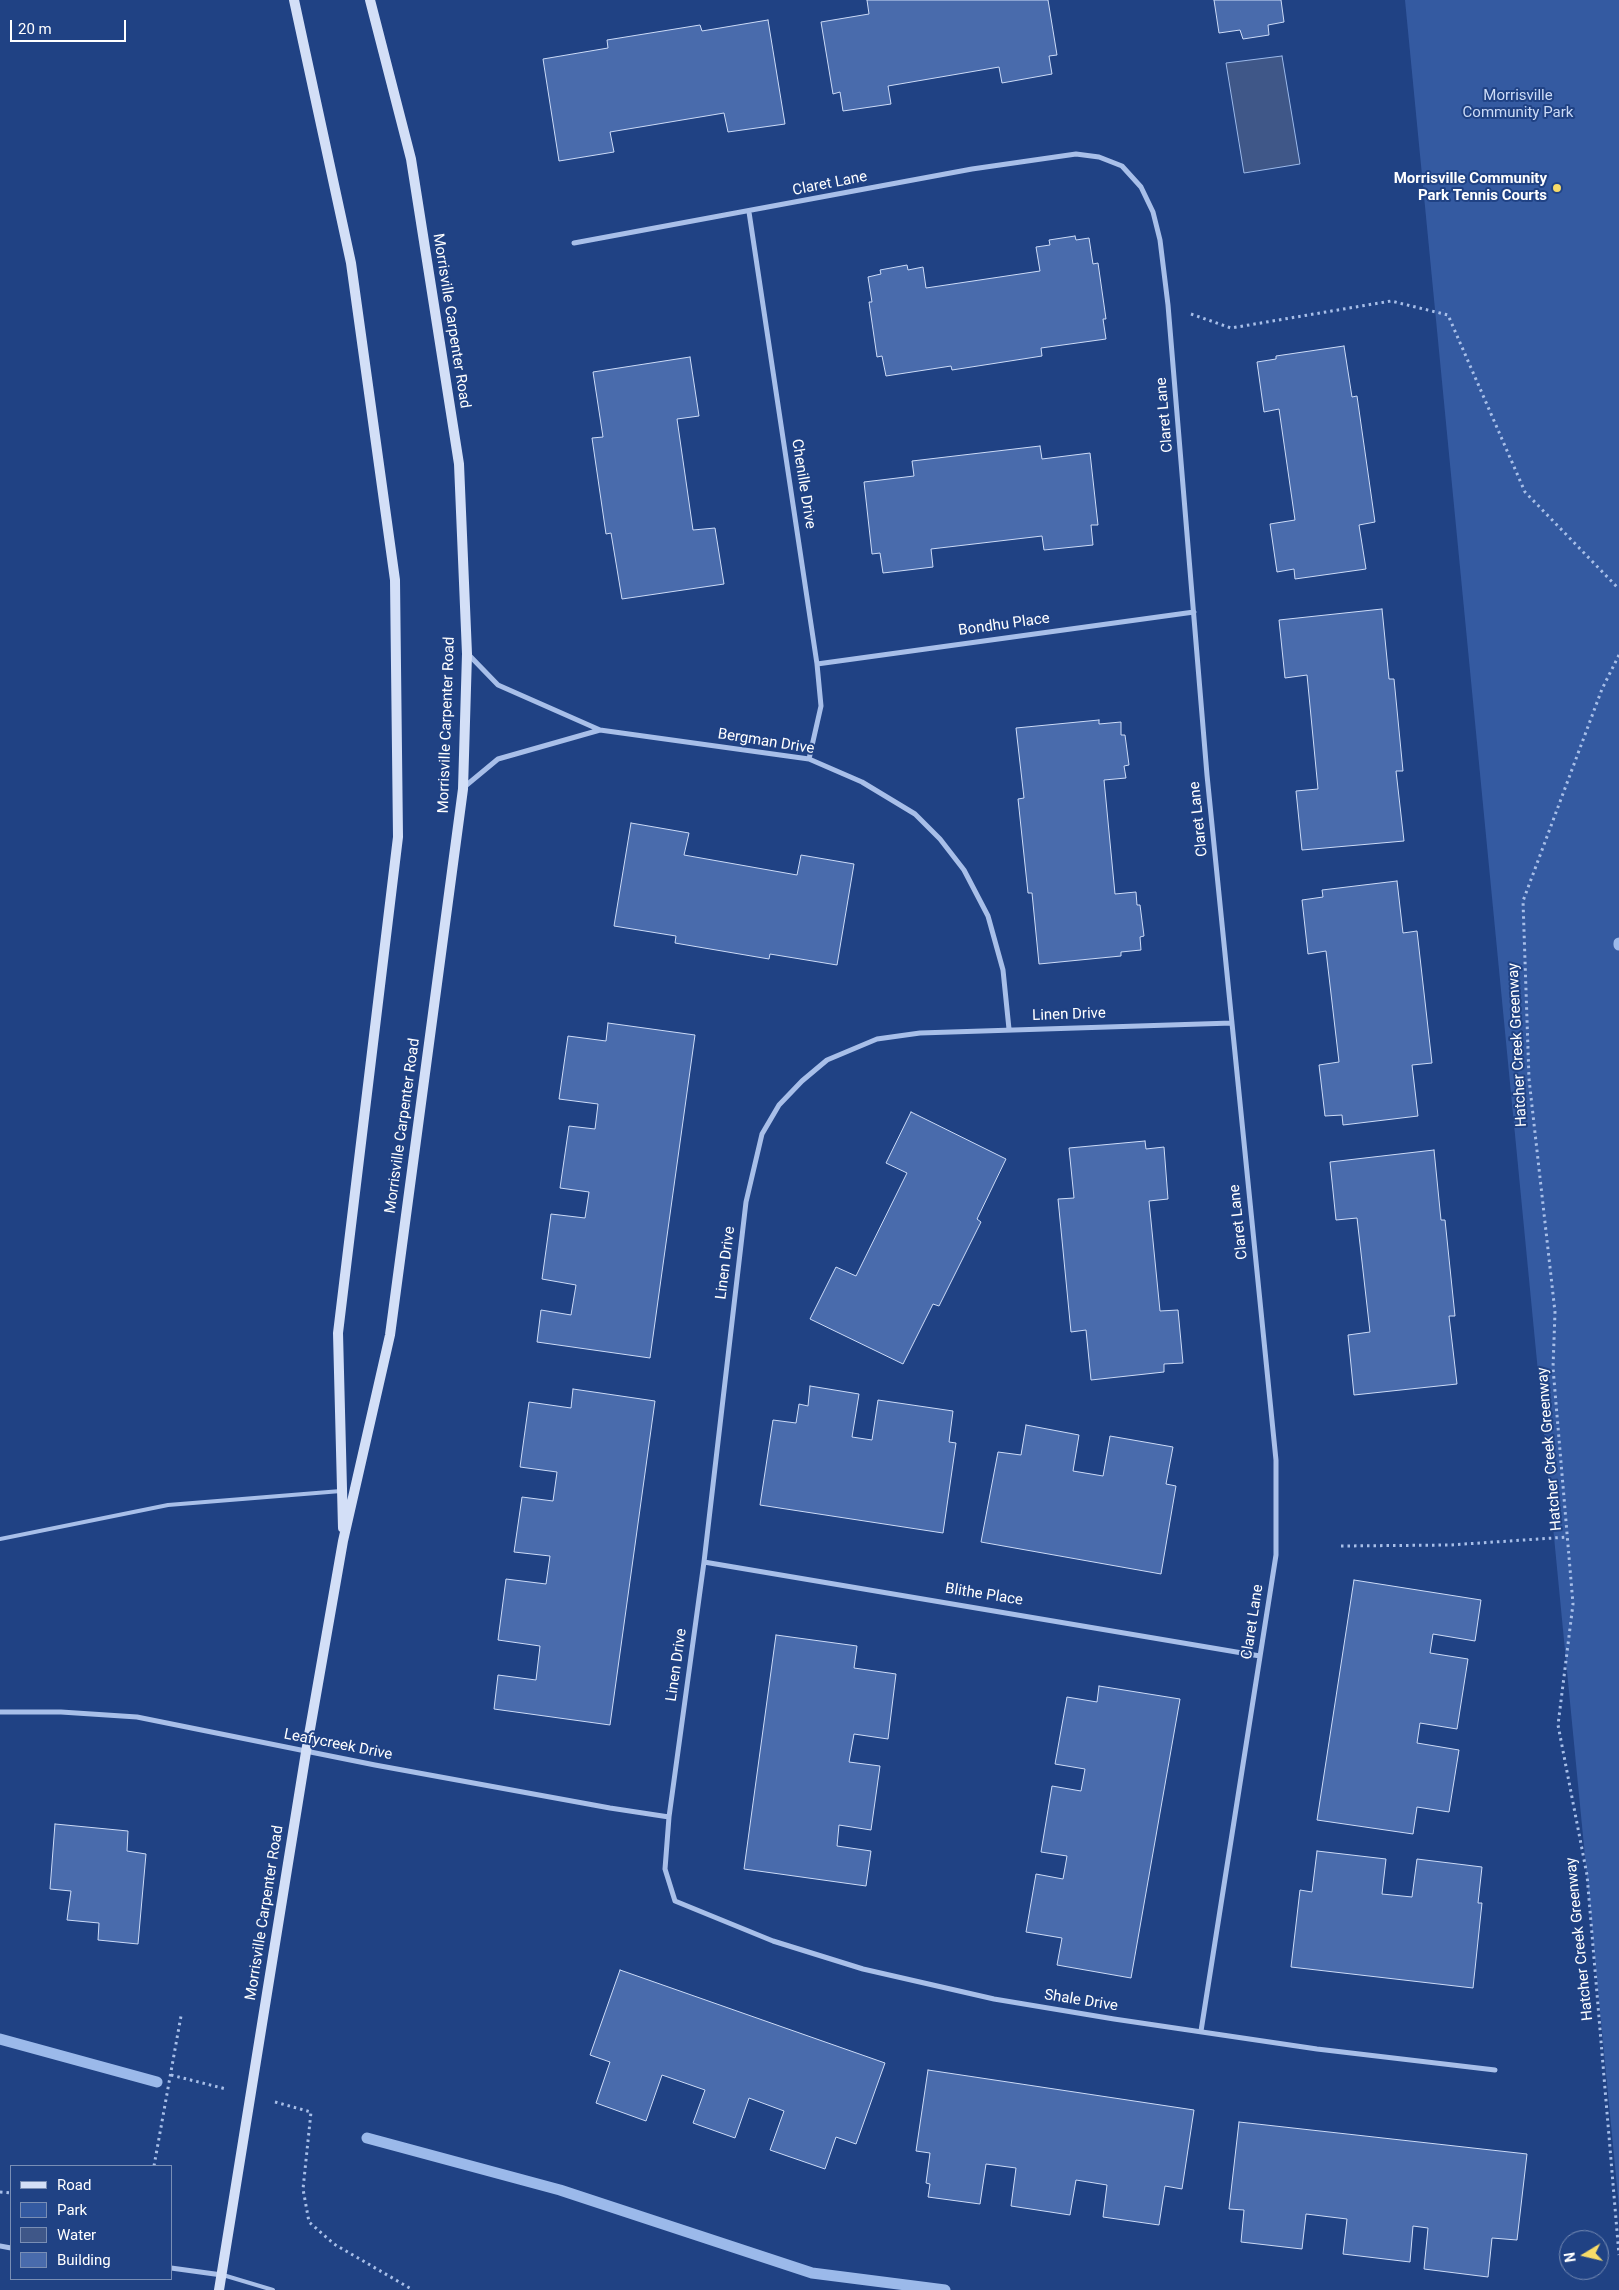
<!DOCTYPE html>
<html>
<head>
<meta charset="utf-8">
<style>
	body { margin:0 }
	#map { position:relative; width:1619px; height:2290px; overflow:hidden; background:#204284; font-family:Roboto,sans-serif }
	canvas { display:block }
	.legend { position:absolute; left:10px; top:2165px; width:162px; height:115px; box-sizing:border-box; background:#204284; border:1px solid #798eb5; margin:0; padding:6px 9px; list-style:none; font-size:15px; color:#fff }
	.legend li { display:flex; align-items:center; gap:10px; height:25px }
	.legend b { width:25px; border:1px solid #798eb5 }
	.north { position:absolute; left:1559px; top:2230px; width:50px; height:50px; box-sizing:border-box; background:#204284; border:1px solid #798eb5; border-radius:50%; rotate:261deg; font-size:14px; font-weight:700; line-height:20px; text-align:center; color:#fff }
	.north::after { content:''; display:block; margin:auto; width:18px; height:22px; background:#f7db68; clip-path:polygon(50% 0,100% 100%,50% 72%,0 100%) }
	.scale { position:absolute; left:10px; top:20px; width:116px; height:22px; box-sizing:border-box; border:2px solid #fff; border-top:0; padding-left:6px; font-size:15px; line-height:18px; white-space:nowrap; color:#fff; -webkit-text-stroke:4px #204284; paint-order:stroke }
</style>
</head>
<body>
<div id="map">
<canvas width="1619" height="2290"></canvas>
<ul class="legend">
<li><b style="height:6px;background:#d3dff7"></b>Road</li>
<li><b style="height:14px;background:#345aa1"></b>Park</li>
<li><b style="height:14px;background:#3f5788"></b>Water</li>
<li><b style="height:14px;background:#496bac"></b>Building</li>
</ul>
<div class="north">N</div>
<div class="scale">20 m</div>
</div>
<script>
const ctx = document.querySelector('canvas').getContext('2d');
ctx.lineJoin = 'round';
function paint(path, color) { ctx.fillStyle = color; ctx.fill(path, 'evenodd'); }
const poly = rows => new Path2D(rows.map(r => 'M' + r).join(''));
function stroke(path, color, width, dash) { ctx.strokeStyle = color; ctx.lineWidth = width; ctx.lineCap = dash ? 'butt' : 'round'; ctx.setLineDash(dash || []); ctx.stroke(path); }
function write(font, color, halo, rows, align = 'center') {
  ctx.font = font + ' Roboto,sans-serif'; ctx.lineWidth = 4; ctx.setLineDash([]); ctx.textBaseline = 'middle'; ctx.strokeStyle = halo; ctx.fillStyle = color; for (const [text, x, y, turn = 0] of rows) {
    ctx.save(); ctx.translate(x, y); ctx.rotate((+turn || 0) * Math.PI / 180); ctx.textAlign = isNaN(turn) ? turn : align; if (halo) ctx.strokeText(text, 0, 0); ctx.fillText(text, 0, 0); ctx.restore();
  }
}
const green = poly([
	[1405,0,1619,0,1619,2207]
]);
const water = poly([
	[1282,56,1300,164,1244,173,1226,63,1282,56]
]);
const stream = poly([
	[1619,943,1619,945],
	[0,2039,157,2082],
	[367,2138,560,2190,812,2273,945,2290]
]);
const building = poly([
	[867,0,1048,0,1057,55,1049,56,1052,74,1002,83,999,67,888,86,891,104,843,111,840,92,833,94,821,22,869,14,867,0],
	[1214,0,1281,0,1284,22,1268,25,1269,35,1243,39,1240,30,1219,33,1214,0],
	[768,20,785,124,728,132,724,113,610,132,614,152,559,161,543,59,608,48,607,40,700,25,702,31,768,20],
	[1075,236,1076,240,1089,238,1093,264,1098,263,1106,319,1103,319,1106,339,1041,348,1042,356,952,370,951,366,886,376,882,356,877,357,869,302,872,302,868,277,881,274,880,270,907,265,908,270,923,267,926,288,1040,271,1036,247,1050,245,1049,240,1075,236],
	[1344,346,1352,397,1357,396,1375,522,1359,525,1366,569,1295,579,1294,569,1277,572,1270,524,1295,520,1279,409,1264,412,1257,362,1276,359,1276,356,1344,346],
	[690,357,699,416,677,419,693,530,715,528,724,584,622,599,611,533,606,534,592,438,603,437,593,372,690,357],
	[1040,446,1042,459,1090,453,1098,525,1091,525,1093,545,1044,550,1042,536,931,549,933,567,883,573,880,553,872,554,864,482,914,476,912,461,1040,446],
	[1382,609,1389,679,1394,679,1403,771,1396,771,1404,841,1302,850,1296,791,1318,789,1307,675,1285,678,1279,620,1382,609],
	[1099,720,1099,724,1121,722,1121,735,1125,735,1129,765,1124,766,1126,778,1104,780,1115,894,1136,892,1137,905,1140,905,1144,936,1140,937,1141,950,1121,952,1121,956,1039,964,1032,893,1028,893,1018,799,1024,798,1016,728,1099,720],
	[631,823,689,833,684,855,797,875,801,855,854,864,837,965,770,954,769,959,675,943,676,936,614,926,631,823],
	[1397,881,1403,933,1417,931,1432,1063,1412,1065,1418,1116,1343,1125,1342,1115,1325,1116,1319,1065,1339,1062,1326,951,1308,954,1302,900,1323,897,1322,890,1397,881],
	[608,1023,695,1035,650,1358,537,1342,541,1310,571,1315,576,1285,542,1279,551,1214,585,1218,589,1192,560,1188,569,1126,595,1129,598,1104,559,1099,568,1036,606,1041,608,1023],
	[911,1112,1006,1159,977,1219,981,1222,939,1306,933,1304,903,1364,810,1319,836,1267,856,1276,907,1173,886,1163,911,1112],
	[1145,1141,1146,1149,1164,1147,1168,1199,1149,1201,1160,1311,1178,1310,1183,1363,1164,1364,1164,1372,1091,1380,1086,1330,1071,1332,1058,1199,1074,1198,1069,1148,1145,1141],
	[1434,1150,1441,1220,1445,1220,1455,1316,1449,1316,1457,1384,1354,1395,1348,1335,1370,1332,1357,1218,1336,1220,1330,1162,1434,1150],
	[810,1386,859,1394,852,1437,872,1440,878,1400,953,1411,949,1442,956,1443,943,1533,760,1505,773,1420,796,1423,799,1404,808,1406,810,1386],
	[573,1389,655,1401,610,1725,494,1709,498,1675,536,1680,540,1646,498,1640,506,1579,546,1584,550,1556,514,1552,522,1497,553,1501,557,1472,520,1467,529,1402,571,1408,573,1389],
	[1026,1425,1079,1435,1073,1471,1103,1476,1110,1436,1173,1447,1166,1484,1176,1486,1161,1574,981,1542,998,1452,1021,1455,1026,1425],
	[1354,1580,1481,1600,1475,1641,1433,1634,1430,1653,1468,1659,1457,1729,1420,1723,1417,1743,1459,1750,1449,1812,1417,1807,1413,1834,1317,1820,1354,1580],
	[776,1635,857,1646,854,1668,896,1674,888,1739,854,1734,849,1762,880,1766,871,1830,839,1825,837,1846,871,1851,866,1886,744,1869,776,1635],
	[1099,1686,1180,1699,1131,1978,1057,1965,1062,1938,1026,1932,1036,1874,1063,1879,1067,1856,1041,1852,1052,1786,1081,1791,1085,1769,1055,1764,1067,1697,1097,1702,1099,1686],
	[55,1824,128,1831,127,1851,146,1854,138,1944,98,1940,99,1923,67,1920,71,1891,50,1889,55,1824],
	[1317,1851,1386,1859,1382,1894,1412,1897,1417,1859,1482,1867,1478,1903,1482,1903,1473,1988,1291,1967,1300,1890,1312,1892,1317,1851],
	[620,1970,885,2063,856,2144,836,2137,825,2169,770,2150,784,2111,749,2098,735,2138,693,2123,705,2090,662,2075,646,2121,596,2103,610,2062,590,2055,620,1970],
	[928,2070,1194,2110,1182,2189,1165,2186,1159,2225,1103,2217,1107,2185,1076,2180,1070,2215,1011,2206,1016,2168,986,2164,980,2204,928,2197,930,2184,926,2183,930,2153,916,2151,928,2070],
	[1239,2122,1527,2154,1517,2240,1492,2238,1488,2277,1424,2269,1428,2228,1413,2226,1410,2262,1343,2254,1347,2219,1306,2214,1302,2249,1241,2242,1244,2210,1229,2209,1239,2122]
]);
const path = poly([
	[1191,314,1231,328,1391,301,1448,315,1525,492,1619,589],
	[1619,655,1602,689,1523,901,1529,1079,1555,1312,1553,1368,1573,1604,1558,1725,1587,1875,1619,2255],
	[1341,1546,1450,1545,1568,1537],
	[171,2075,226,2089],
	[275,2102,311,2112,303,2189,309,2222,334,2244,413,2290],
	[154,2166,181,2016],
	[0,2192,11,2193]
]);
const service = poly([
	[0,1539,168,1505,341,1491],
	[223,2275,273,2290]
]);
const minor = poly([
	[749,212,817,664,821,706,809,759],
	[574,243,972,169,1076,154,1099,157,1122,166,1141,187,1153,212,1160,240,1168,305,1207,775,1276,1460,1276,1555,1201,2031],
	[468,654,498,685,600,730,809,759,862,782,915,814,940,839,964,870,988,916,1003,970,1009,1029],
	[817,664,1194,612],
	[463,788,498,759,600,730],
	[1232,1023,920,1033,877,1039,827,1060,802,1081,779,1105,762,1134,746,1202,704,1562,669,1817,665,1869,675,1901,773,1941,863,1969,994,1999,1114,2019,1317,2049,1495,2070],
	[704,1562,1260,1656],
	[0,1712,61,1712,137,1717,375,1765,610,1808,669,1817],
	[0,2246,11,2248],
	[171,2268,222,2275]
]);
const secondary = poly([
	[294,0,351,263,395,580,398,837,338,1333,343,1528],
	[219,2290,306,1752,343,1541,390,1335,463,789,467,654,459,464,411,159,370,0]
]);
const markers = [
	[1557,188,5,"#f7db68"]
];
const parkNames = [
	["Morrisville",1518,96],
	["Community Park",1518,113]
];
const poiNames = [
	["Morrisville Community",1547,179],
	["Park Tennis Courts",1547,196]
];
const streetNames = [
	["Claret Lane",830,184,-11],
	["Morrisville Carpenter Road",451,321,81],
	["Claret Lane",1165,415,-95],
	["Chenille Drive",803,484,81],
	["Bondhu Place",1004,625,-8],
	["Morrisville Carpenter Road",447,725,-88],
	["Bergman Drive",766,742,9],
	["Claret Lane",1199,819,-96],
	["Linen Drive",1069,1015,-2],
	["Hatcher Creek Greenway",1518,1045,-93],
	["Morrisville Carpenter Road",403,1126,-82],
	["Claret Lane",1239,1222,-96],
	["Linen Drive",726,1263,-83],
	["Hatcher Creek Greenway",1550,1449,-95],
	["Blithe Place",984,1595,9],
	["Claret Lane",1253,1622,-81],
	["Linen Drive",677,1665,-82],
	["Leafycreek Drive",338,1745,11],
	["Morrisville Carpenter Road",265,1913,-81],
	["Hatcher Creek Greenway",1580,1939,-96],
	["Shale Drive",1081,2001,9]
];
paint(green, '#345aa1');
paint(water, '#3f5788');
stroke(water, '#9bb9ea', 1);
stroke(stream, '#9bb9ea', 11);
paint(building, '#496bac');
stroke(building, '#ccdbf7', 1);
stroke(path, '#a8bfe9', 3, [2.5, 4]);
stroke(service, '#a8bfe9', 4);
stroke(minor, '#a8bfe9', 5);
stroke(secondary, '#d3dff7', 10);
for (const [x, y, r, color] of markers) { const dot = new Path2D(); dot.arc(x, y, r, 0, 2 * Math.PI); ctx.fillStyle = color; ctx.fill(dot); stroke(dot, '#204284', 2); }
write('15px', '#ccdbf7', '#204284', parkNames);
write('bold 15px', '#fff', '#204284', poiNames, 'right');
write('15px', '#fff', '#204284', streetNames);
</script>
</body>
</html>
